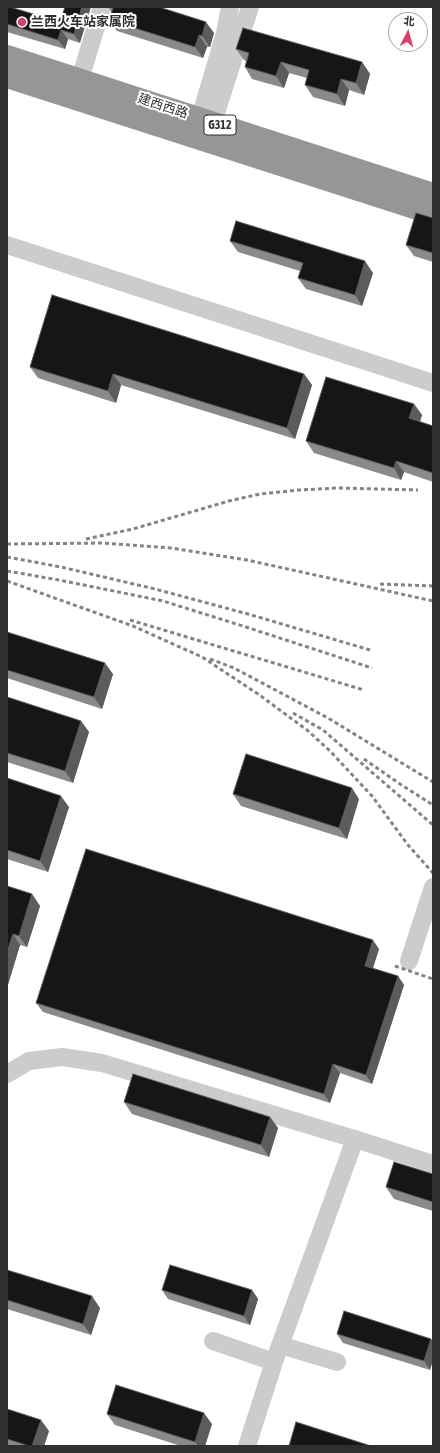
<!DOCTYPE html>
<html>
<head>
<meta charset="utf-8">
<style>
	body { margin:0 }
	#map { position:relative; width:440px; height:1453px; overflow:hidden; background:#fff; font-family:"Asap Condensed","Noto Sans SC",sans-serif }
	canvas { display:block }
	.frame { position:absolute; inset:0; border:8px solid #2f2f2f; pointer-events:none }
	.north { position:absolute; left:388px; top:12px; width:40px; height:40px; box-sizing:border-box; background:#fff; border:1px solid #acacac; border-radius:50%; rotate:6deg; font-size:11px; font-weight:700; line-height:16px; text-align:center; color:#2f2f2f }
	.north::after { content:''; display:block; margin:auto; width:14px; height:18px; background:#d54169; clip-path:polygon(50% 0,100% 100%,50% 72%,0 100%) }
</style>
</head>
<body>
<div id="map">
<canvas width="440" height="1453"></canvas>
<div class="frame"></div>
<div class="north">北</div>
</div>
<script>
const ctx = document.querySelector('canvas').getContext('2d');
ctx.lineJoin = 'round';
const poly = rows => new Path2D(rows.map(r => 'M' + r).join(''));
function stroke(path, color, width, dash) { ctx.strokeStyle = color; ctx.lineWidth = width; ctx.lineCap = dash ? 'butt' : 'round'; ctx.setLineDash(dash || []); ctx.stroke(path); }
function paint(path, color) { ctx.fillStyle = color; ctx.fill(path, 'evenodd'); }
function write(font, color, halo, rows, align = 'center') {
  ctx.font = font + ' "Asap Condensed","Noto Sans SC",sans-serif'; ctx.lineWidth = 4; ctx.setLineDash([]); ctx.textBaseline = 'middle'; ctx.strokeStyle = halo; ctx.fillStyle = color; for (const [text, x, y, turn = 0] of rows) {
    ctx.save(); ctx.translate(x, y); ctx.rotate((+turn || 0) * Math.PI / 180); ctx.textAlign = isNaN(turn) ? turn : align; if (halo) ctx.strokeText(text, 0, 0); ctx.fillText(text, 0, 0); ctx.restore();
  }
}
const minor = poly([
	[80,79,102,7],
	[200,118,225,33,230,7],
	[213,122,250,7],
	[7,245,433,383],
	[409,961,433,887],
	[7,1074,29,1061,62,1057,102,1063,355,1139,433,1164],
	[213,1341,274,1362],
	[280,1345,337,1362],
	[247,1446,274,1362,355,1139]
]);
const highway = poly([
	[7,56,433,194],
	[7,77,433,214]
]);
const rail = poly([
	[86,539,133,529,229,501,260,494,299,490,338,488,418,490],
	[7,544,103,543,171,548,247,560,433,601],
	[7,557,61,567,155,589,248,614,370,650],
	[7,571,59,580,163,601,246,627,372,668],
	[7,581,133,626,202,657,258,694,307,730,330,751,372,796,408,845,433,873],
	[380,584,433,586],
	[130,620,364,690],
	[210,659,234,668,328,718,433,782],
	[293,713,323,730,433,825],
	[364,759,400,784,433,805],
	[395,966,433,979]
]);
const wall = poly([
	[7,7,60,22,65,7,80,43,68,39,65,49,7,32],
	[108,7,159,7,214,33,210,47,207,47,203,58,117,31,109,20,112,13],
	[236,49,362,62,370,74,364,95,349,90,345,106,313,97,305,85,307,78,289,73,284,88,252,79,245,67,246,61,244,60],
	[433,218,433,262,414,256,406,245],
	[230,241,373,273,362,306,306,289,298,278,300,271,238,252],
	[30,367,304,374,312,385,295,439,121,385,116,403,38,378],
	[414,404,422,415,420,422,433,426,433,482,404,472,401,480,314,453,306,441],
	[7,632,113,674,102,709,7,678],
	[7,697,81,721,89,732,73,783,7,762],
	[7,778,69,807,48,872,7,859],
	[233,794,359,799,347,839,241,806],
	[7,886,32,894,40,906,27,947,20,945,7,988],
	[379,949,373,968,398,976,404,985,372,1084,340,1073,330,1103,43,1012,36,1003],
	[124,1102,270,1117,278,1128,269,1157,132,1114],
	[433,1174,433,1211,394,1199,386,1187],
	[7,1270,100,1308,91,1335,7,1309],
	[162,1290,252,1290,258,1299,250,1325,168,1299],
	[337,1334,431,1339,430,1370,343,1343],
	[7,1409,49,1431,44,1446,7,1446],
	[107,1414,212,1424,205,1446,181,1446,115,1425]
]);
const shadedWall = poly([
	[82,7,91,7,80,43,74,34],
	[206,22,214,33,210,47,202,36],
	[61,30,68,39,65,49,58,40],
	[199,35,207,47,203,58,195,47],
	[281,62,289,73,284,88,276,76],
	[362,62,370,74,364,95,356,83],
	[341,79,349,90,345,106,337,94],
	[365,261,373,273,362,306,355,295],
	[113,374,121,385,116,403,108,391],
	[304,374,312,385,295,439,287,428],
	[414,404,422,415,417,430,409,418],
	[396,461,404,472,401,480,394,468],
	[105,663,113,674,102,709,94,697],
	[81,721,89,732,73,783,65,771],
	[352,788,359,799,347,839,339,828],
	[61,796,69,807,48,872,40,861],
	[32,894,40,906,27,947,19,936],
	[13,934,20,945,7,988,7,952],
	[373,940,379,949,371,974,365,966],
	[398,976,404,985,372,1084,366,1075],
	[333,1064,340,1073,330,1103,324,1094],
	[270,1117,278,1128,269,1157,261,1145],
	[252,1290,258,1299,250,1325,244,1316],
	[92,1296,100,1308,91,1335,83,1324],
	[431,1339,433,1342,433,1361,430,1370,424,1361],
	[204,1413,212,1424,205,1446,198,1446,195,1442],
	[41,1420,49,1431,44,1446,32,1446]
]);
const building = poly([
	[7,7,10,7,60,22,65,7,82,7,74,34,61,30,58,40,7,24,7,7],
	[109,7,159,7,206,22,202,36,199,35,195,47,109,20,113,8,109,7],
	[243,28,362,62,356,83,341,79,337,94,305,85,309,70,281,62,276,76,245,67,249,53,236,49,243,28],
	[416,213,433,218,433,253,406,245,416,213],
	[236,221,365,261,355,295,298,278,303,263,230,241,236,221],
	[52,295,304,374,287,428,113,374,108,391,30,367,52,295],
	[326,377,414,404,409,418,433,426,433,473,396,461,394,468,306,441,326,377],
	[7,632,105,663,94,697,7,670,7,632],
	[7,697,81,721,65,771,7,753,7,697],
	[246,754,352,788,339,828,233,794,246,754],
	[7,778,61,796,40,861,7,850,7,778],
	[86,849,373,940,365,966,398,976,366,1075,333,1064,324,1094,36,1003,86,849],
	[7,886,32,894,19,936,13,934,7,952,7,886],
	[133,1074,270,1117,261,1145,124,1102,133,1074],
	[394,1162,433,1174,433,1202,386,1187,394,1162],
	[170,1265,252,1290,244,1316,162,1290,170,1265],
	[7,1270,92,1296,83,1324,7,1300,7,1270],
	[344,1311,431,1339,424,1361,337,1334,344,1311],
	[116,1385,204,1413,195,1442,107,1414,116,1385],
	[7,1409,41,1420,32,1446,29,1446,7,1439,7,1409],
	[296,1422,371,1446,289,1446,296,1422]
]);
const markers = [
	[22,22,5,"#d54169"]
];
const shields = [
	[220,125,32]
];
const shieldNames = [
	["G312",220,125]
];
const poiNames = [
	["兰西火车站家属院",31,22]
];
const streetNames = [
	["建西西路",163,106,18]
];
stroke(minor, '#ccc', 18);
stroke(highway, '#969696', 22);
stroke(rail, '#848484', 3, [4, 3]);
paint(wall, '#8a8a8a');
paint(shadedWall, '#5c5c5c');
paint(building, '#161616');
stroke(building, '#5c5c5c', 1);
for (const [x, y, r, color] of markers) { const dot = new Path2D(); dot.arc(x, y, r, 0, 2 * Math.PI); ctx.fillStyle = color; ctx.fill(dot); stroke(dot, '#fff', 1.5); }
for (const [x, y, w] of shields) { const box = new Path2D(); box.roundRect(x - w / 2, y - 10, w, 20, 3); ctx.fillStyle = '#fff'; ctx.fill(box); stroke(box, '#2f2f2f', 1); }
write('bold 12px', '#2f2f2f', null, shieldNames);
write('bold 13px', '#2f2f2f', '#fff', poiNames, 'left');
write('13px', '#2f2f2f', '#fff', streetNames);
</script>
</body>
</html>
